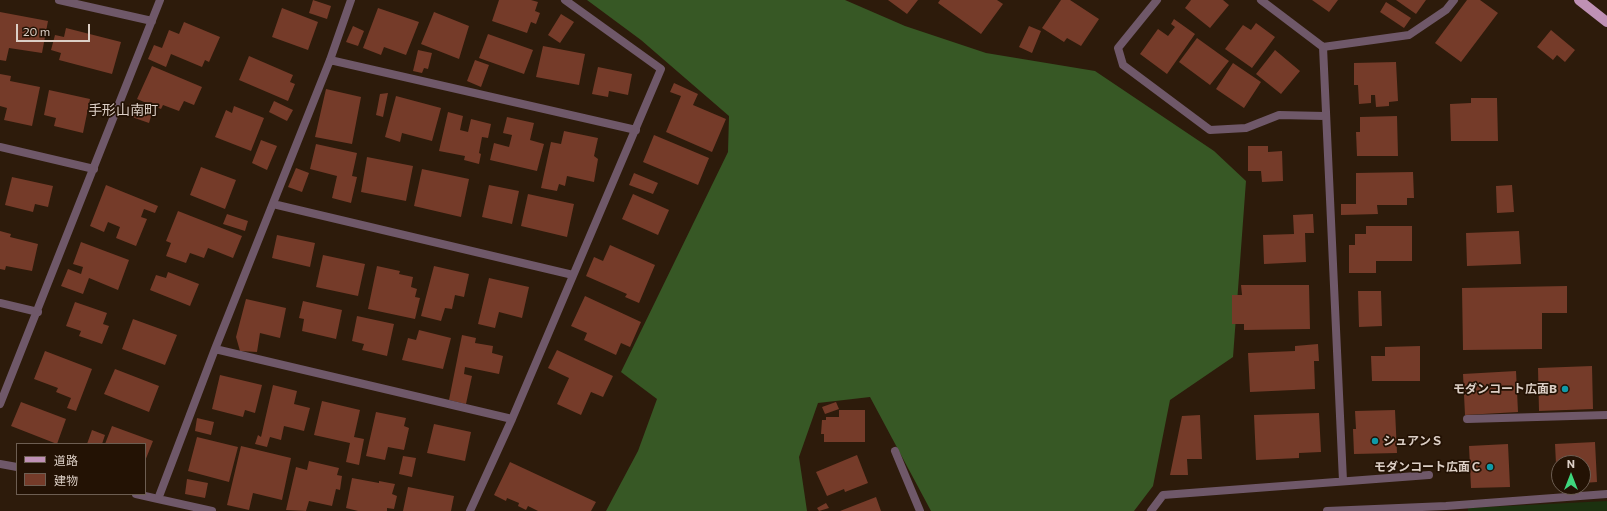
<!DOCTYPE html>
<html>
<head>
<meta charset="utf-8">
<style>
	body { margin:0 }
	#map { position:relative; width:1607px; height:511px; overflow:hidden; background:#2d1b0b; font-family:Commissioner,"Noto Sans JP",sans-serif }
	canvas { display:block }
	.legend { position:absolute; left:16px; top:443px; width:130px; height:52px; box-sizing:border-box; background:#231204; border:1px solid #6d5e52; margin:0; padding:5px 7px; list-style:none; font-size:12px; color:#dccfc6 }
	.legend li { display:flex; align-items:center; gap:8px; height:20px }
	.legend b { width:20px; border:1px solid #6d5e52 }
	.north { position:absolute; left:1551px; top:455px; width:40px; height:40px; box-sizing:border-box; background:#231204; border:1px solid #6d5e52; border-radius:50%; rotate:0deg; font-size:11px; font-weight:700; line-height:16px; text-align:center; color:#dccfc6 }
	.north::after { content:''; display:block; margin:auto; width:14px; height:18px; background:#3ed77d; clip-path:polygon(50% 0,100% 100%,50% 72%,0 100%) }
	.scale { position:absolute; left:16px; top:24px; width:74px; height:18px; box-sizing:border-box; border:2px solid #dccfc6; border-top:0; padding-left:5px; font-size:12px; line-height:14px; white-space:nowrap; color:#dccfc6; -webkit-text-stroke:3px #231204; paint-order:stroke }
</style>
</head>
<body>
<div id="map">
<canvas width="1607" height="511"></canvas>
<ul class="legend">
<li><b style="height:5px;background:#bf91b5"></b>道路</li>
<li><b style="height:11px;background:#753b29"></b>建物</li>
</ul>
<div class="north">N</div>
<div class="scale">20 m</div>
</div>
<script>
const ctx = document.querySelector('canvas').getContext('2d');
ctx.lineJoin = 'round';
function paint(path, color) { ctx.fillStyle = color; ctx.fill(path, 'evenodd'); }
const poly = rows => new Path2D(rows.map(r => 'M' + r).join(''));
function stroke(path, color, width, dash) { ctx.strokeStyle = color; ctx.lineWidth = width; ctx.lineCap = dash ? 'butt' : 'round'; ctx.setLineDash(dash || []); ctx.stroke(path); }
function write(font, color, halo, rows, align = 'center') {
  ctx.font = font + ' Commissioner,"Noto Sans JP",sans-serif'; ctx.lineWidth = 3.5; ctx.setLineDash([]); ctx.textBaseline = 'middle'; ctx.strokeStyle = halo; ctx.fillStyle = color; for (const [text, x, y, turn = 0] of rows) {
    ctx.save(); ctx.translate(x, y); ctx.rotate((+turn || 0) * Math.PI / 180); ctx.textAlign = isNaN(turn) ? turn : align; if (halo) ctx.strokeText(text, 0, 0); ctx.fillText(text, 0, 0); ctx.restore();
  }
}
const green = poly([
	[1607,501,1607,511,1468,511,1468,508]
]);
const forest = poly([
	[587,0,845,0,905,26,986,53,1095,71,1214,151,1246,181,1233,357,1170,400,1153,486,1134,511,931,511,870,397,818,403,799,457,807,511,606,511,638,451,657,399,621,372,728,152,729,116,641,40]
]);
const building = poly([
	[313,0,331,6,327,19,309,13],
	[499,0,531,0,538,2,535,11,540,13,536,24,531,22,527,33,492,21],
	[888,0,918,0,907,14],
	[940,0,997,0,1003,4,981,34,938,3],
	[1061,0,1070,0,1099,19,1081,46,1067,38,1064,42,1042,28],
	[1191,0,1223,0,1229,5,1210,28,1185,8],
	[1312,0,1338,0,1329,12],
	[1396,0,1426,0,1416,14],
	[1467,0,1480,0,1498,13,1461,62,1435,43],
	[1386,2,1411,18,1404,28,1380,12],
	[282,8,318,22,308,50,272,37],
	[378,8,419,22,406,55,384,47,381,55,363,48],
	[0,12,48,21,42,53,9,48,6,61,0,60],
	[434,12,469,26,459,59,421,44],
	[561,14,574,22,560,43,548,35],
	[1174,19,1195,34,1167,74,1140,54,1158,29,1168,36,1175,27,1171,24],
	[184,22,220,37,209,62,205,60,202,67,171,54,166,67,148,59,154,45,162,48,169,30,179,34],
	[1256,23,1275,37,1252,68,1225,49,1243,25,1251,30],
	[353,26,364,31,358,46,346,42],
	[1029,26,1041,31,1032,53,1019,47],
	[66,28,121,42,112,74,59,60,61,53,51,50,55,35,64,37],
	[1551,30,1575,50,1565,62,1557,55,1553,60,1537,47],
	[488,34,533,50,524,74,479,58],
	[1197,38,1229,61,1210,85,1179,62],
	[543,46,585,54,579,85,536,77],
	[418,50,432,53,428,69,424,68,422,73,413,71],
	[1275,50,1300,71,1281,94,1256,74],
	[249,56,293,75,290,82,295,84,288,101,239,80],
	[475,60,489,65,481,87,467,81],
	[1396,62,1398,101,1389,102,1389,106,1376,107,1375,95,1371,95,1371,103,1359,104,1358,85,1354,85,1354,63],
	[1233,63,1261,82,1244,108,1216,89],
	[152,66,202,87,194,105,184,101,179,111,163,105,161,109,137,99],
	[598,67,632,74,628,95,609,91,608,97,592,94],
	[0,74,11,76,10,81,40,87,32,126,4,120,7,108,0,106],
	[674,83,698,94,693,105,726,119,712,152,666,132,681,96,670,92],
	[326,89,361,97,352,144,315,137],
	[49,90,90,99,83,133,54,126,56,118,44,115],
	[388,93,383,117,376,115,380,94],
	[396,96,441,108,432,141,402,133,400,142,385,137],
	[1471,98,1497,98,1498,141,1451,141,1450,104,1471,103],
	[274,101,293,110,287,121,269,112],
	[130,103,153,110,149,123,126,115],
	[234,106,264,118,251,151,215,137,226,110,232,113],
	[448,112,463,116,460,130,468,132,471,119,491,124,488,138,482,137,479,153,481,154,479,164,464,160,465,156,439,151],
	[1397,116,1398,156,1357,156,1356,132,1360,132,1360,117],
	[507,117,534,123,530,140,544,144,537,171,490,160,494,143,509,147,512,135,503,133],
	[564,131,598,138,594,156,598,159,594,182,567,176,565,186,559,184,557,191,541,188,551,142,561,144],
	[654,135,709,158,698,185,643,162],
	[261,140,277,146,267,170,252,163],
	[316,144,357,153,352,176,357,177,351,203,332,198,337,176,310,169],
	[1248,146,1268,146,1268,152,1282,151,1283,181,1262,182,1261,171,1248,171],
	[367,157,413,166,406,201,361,192],
	[201,167,236,180,225,209,190,195],
	[296,168,309,173,302,192,288,187],
	[422,169,469,179,461,217,414,206],
	[1413,172,1414,198,1407,198,1407,205,1377,205,1378,214,1341,215,1341,204,1356,204,1356,173],
	[634,173,658,183,653,194,629,185],
	[12,177,53,186,48,207,35,204,33,212,5,205],
	[106,185,158,206,155,213,144,209,141,217,147,219,136,246,116,238,120,227,108,222,104,232,90,226],
	[489,185,519,191,512,224,482,217],
	[1512,185,1514,212,1497,213,1496,186],
	[528,194,574,204,567,237,521,226],
	[633,194,669,210,658,235,622,219],
	[178,211,242,236,233,258,208,248,204,258,190,253,186,263,166,256,171,243,166,241],
	[227,214,248,221,245,231,223,224],
	[1313,214,1314,233,1305,233,1306,262,1264,264,1263,235,1294,234,1293,215],
	[1366,226,1412,226,1412,261,1376,261,1376,273,1349,273,1349,245,1355,245,1355,234,1366,234],
	[0,231,11,234,10,237,38,244,32,271,6,266,5,270,0,269],
	[1519,231,1521,264,1467,266,1466,233],
	[277,235,315,243,310,267,272,258],
	[81,242,129,260,118,290,89,278,83,294,61,286,68,269,81,274,83,267,73,264],
	[610,245,655,265,639,303,625,297,627,294,586,276,594,257,603,261],
	[323,255,365,264,358,296,316,287],
	[377,266,400,271,399,274,413,277,411,287,417,289,415,297,420,298,415,319,368,309],
	[434,266,469,274,464,297,455,295,452,309,445,308,441,321,421,316],
	[168,272,199,284,190,306,150,290,156,275,166,278],
	[489,278,529,287,522,318,499,312,495,328,478,324],
	[1241,285,1309,285,1310,329,1244,330,1244,324,1232,324,1232,295,1242,295],
	[1567,286,1567,313,1542,313,1542,349,1463,350,1462,288],
	[1358,291,1381,291,1382,326,1359,327],
	[585,296,641,322,630,347,621,343,616,355,584,340,587,333,571,326],
	[246,299,286,308,280,338,260,333,257,352,240,351,236,337],
	[303,301,342,310,336,339,302,331,304,319,299,318],
	[75,302,107,313,103,324,109,326,102,344,79,336,81,331,66,326],
	[357,316,394,324,387,356,362,350,364,344,352,341],
	[133,319,177,335,165,365,122,349],
	[419,330,451,338,443,369,402,360,408,338,416,340],
	[462,335,476,338,475,343,493,346,492,353,503,356,499,374,465,367,464,374,472,376,466,404,449,400],
	[1318,344,1319,361,1314,361,1315,389,1250,392,1248,353,1295,351,1295,346],
	[1420,346,1420,381,1372,381,1371,356,1385,356,1385,347],
	[557,350,613,376,603,397,591,392,581,415,557,404,569,378,548,368],
	[45,351,92,369,76,411,67,408,71,398,56,392,58,388,34,379],
	[1592,366,1593,409,1539,411,1538,368],
	[115,369,159,386,149,412,104,394],
	[1516,371,1518,412,1465,415,1463,374],
	[220,375,262,385,255,413,245,410,243,417,212,409],
	[273,385,297,391,294,404,310,408,304,431,284,426,281,440,270,437,267,447,255,444,258,435,261,437],
	[322,401,360,410,354,437,364,439,359,465,346,462,350,443,314,435],
	[21,402,66,419,57,444,11,426],
	[836,402,839,409,825,414,822,407],
	[839,410,865,410,865,442,824,442,824,434,821,434,822,420,826,420,826,417,839,417],
	[1395,410,1397,453,1354,454,1353,429,1356,429,1355,411],
	[376,412,406,418,404,426,409,428,404,450,388,447,385,460,366,456],
	[1319,413,1321,452,1299,453,1299,458,1256,460,1254,415],
	[1200,415,1202,459,1187,459,1188,475,1170,475,1182,416],
	[197,418,214,422,211,435,195,431],
	[434,424,471,432,465,461,427,453],
	[112,426,153,441,145,461,145,444,105,444],
	[92,430,105,435,102,444,87,444],
	[197,437,238,447,229,482,188,471],
	[1595,442,1597,482,1583,483,1583,463,1559,463,1559,484,1557,484,1555,444],
	[1508,444,1510,487,1471,488,1469,446],
	[241,446,291,458,282,500,253,493,249,510,227,505],
	[857,455,868,483,845,492,844,489,827,496,816,472],
	[403,456,416,458,412,477,399,474],
	[309,461,339,468,337,475,342,476,340,490,336,489,332,506,309,501,306,511,286,510,296,467,307,470],
	[510,462,596,502,591,511,538,511,528,506,526,510,518,506,519,503,507,498,506,501,494,495],
	[352,478,379,483,379,481,395,484,392,494,397,496,394,509,387,508,387,511,358,511,346,508],
	[187,479,208,483,205,498,185,494],
	[408,487,454,496,451,511,403,511],
	[876,497,881,511,840,511],
	[826,503,829,508,819,511,817,508]
]);
const service = poly([
	[1467,419,1607,415]
]);
const minor = poly([
	[59,0,152,21],
	[1157,0,1118,48,1123,65,1210,130,1246,128,1279,115,1325,116],
	[1261,0,1323,47,1409,35,1446,10,1454,0],
	[1323,47,1343,481],
	[330,60,636,130],
	[0,147,94,169],
	[273,204,573,275],
	[0,303,38,312],
	[215,349,512,419],
	[0,404,160,0],
	[895,451,920,511],
	[0,464,17,467],
	[136,494,158,499],
	[212,511,158,499,215,349,330,60,351,0],
	[470,511,512,419,661,69,565,0],
	[1151,511,1163,495,1429,475],
	[1327,511,1446,506,1607,494]
]);
const primary = poly([
	[1579,0,1607,22]
]);
const markers = [
	[1565,389,4,"#0f9aa8"],
	[1375,441,4,"#0f9aa8"],
	[1490,467,4,"#0f9aa8"]
];
const poiNames = [
	["モダンコート広面B",1557,389],
	["シュアンＳ",1383,441,"left"],
	["モダンコート広面Ｃ",1482,467]
];
const quarterNames = [
	["手形山南町",123,110]
];
paint(green, '#1c310f');
paint(forest, '#375825');
paint(building, '#753b29');
stroke(service, '#6f5869', 8);
stroke(minor, '#6f5869', 8);
stroke(primary, '#bf91b5', 10);
for (const [x, y, r, color] of markers) { const dot = new Path2D(); dot.arc(x, y, r, 0, 2 * Math.PI); ctx.fillStyle = color; ctx.fill(dot); stroke(dot, '#231204', 1.5); }
write('bold 12px', '#dccfc6', '#231204', poiNames, 'right');
write('14px', '#dccfc6', '#231204', quarterNames);
</script>
</body>
</html>
